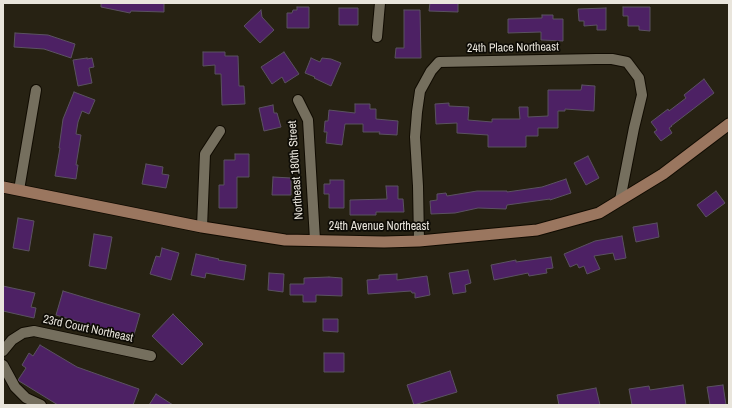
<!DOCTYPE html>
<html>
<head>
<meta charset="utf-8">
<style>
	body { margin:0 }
	#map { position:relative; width:732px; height:408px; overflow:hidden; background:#272213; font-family:"Archivo Narrow",sans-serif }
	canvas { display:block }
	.frame { position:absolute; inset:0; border:4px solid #e9e5dc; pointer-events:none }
</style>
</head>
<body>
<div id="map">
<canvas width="732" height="408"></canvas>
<div class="frame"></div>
</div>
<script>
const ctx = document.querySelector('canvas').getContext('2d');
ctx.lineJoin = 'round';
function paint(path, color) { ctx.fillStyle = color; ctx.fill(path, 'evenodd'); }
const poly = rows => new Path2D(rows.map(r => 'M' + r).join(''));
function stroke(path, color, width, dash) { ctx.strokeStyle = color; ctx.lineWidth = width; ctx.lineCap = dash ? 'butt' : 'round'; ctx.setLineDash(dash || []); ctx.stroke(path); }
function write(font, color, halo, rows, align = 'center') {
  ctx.font = font + ' "Archivo Narrow",sans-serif'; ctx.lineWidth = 3.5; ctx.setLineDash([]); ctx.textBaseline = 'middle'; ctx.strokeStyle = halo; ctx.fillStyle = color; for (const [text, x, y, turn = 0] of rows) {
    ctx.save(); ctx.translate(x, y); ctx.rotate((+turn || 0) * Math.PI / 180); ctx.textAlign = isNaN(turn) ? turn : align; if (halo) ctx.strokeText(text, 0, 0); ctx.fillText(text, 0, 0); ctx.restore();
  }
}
const building = poly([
	[101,3,164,3,164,12,131,11,130,13,101,7,101,3],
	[430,3,458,3,458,12,429,11,430,3],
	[297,7,309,7,309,28,287,28,287,13,292,13,293,10,297,10,297,7],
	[623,7,650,7,650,31,639,30,639,26,628,26,628,16,623,16,623,7],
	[339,8,358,8,358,25,339,25,339,8],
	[606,8,606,30,597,30,597,25,584,26,584,21,579,21,578,9,606,8],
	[261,10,262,17,274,30,260,43,244,26,261,10],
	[404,10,420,10,421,58,395,58,396,48,404,48,404,10],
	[542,15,553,15,553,19,563,19,563,41,541,40,541,32,508,33,508,19,542,18,542,15],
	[15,33,48,35,75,44,71,58,44,49,14,47,15,33],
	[203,52,225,52,225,56,238,56,239,86,244,86,245,104,222,105,221,74,215,74,215,65,203,66,203,52],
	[284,52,299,74,285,83,282,77,272,84,261,67,284,52],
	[87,58,87,59,92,58,94,67,89,68,92,83,78,86,73,60,87,58],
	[311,58,320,62,322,58,331,59,341,63,331,86,314,78,315,77,305,73,311,58],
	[704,79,714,93,671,126,672,126,669,128,672,133,661,141,654,132,657,130,651,122,668,109,669,111,686,98,684,95,704,79],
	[582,85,595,86,594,111,565,109,565,111,558,111,558,128,538,128,538,136,526,136,526,147,488,147,488,135,457,133,457,123,436,124,435,104,449,103,449,106,469,107,468,120,492,122,492,119,520,119,519,107,528,107,528,117,548,116,548,90,581,90,582,85],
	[74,92,95,100,89,114,82,111,78,122,76,134,81,135,76,165,78,165,76,179,55,176,60,148,59,148,63,119,74,92],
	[355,104,370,104,370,109,376,109,376,119,398,121,397,135,379,134,380,132,363,132,363,124,345,124,342,145,326,143,327,132,324,132,325,121,328,121,329,110,355,113,355,104],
	[273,105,274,113,277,113,281,127,264,131,259,108,273,105],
	[235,154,249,154,249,177,237,177,237,208,219,208,219,185,224,185,224,160,235,160,235,154],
	[588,156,599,178,586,185,574,163,588,156],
	[146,164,163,167,162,174,169,175,166,188,142,184,146,164],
	[273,177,291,178,291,195,272,195,273,177],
	[566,179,571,193,550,200,550,199,507,205,506,209,478,208,455,213,431,214,430,201,437,200,437,194,446,193,447,196,477,191,507,191,507,192,542,187,566,179],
	[330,180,344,180,344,208,329,208,329,194,324,194,324,184,330,184,330,180],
	[386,186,398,186,398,199,403,199,404,212,376,212,376,215,350,215,350,200,387,199,386,186],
	[716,191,725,203,706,217,697,205,716,191],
	[18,218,34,221,29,251,13,248,18,218],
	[657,223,659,237,636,242,633,227,657,223],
	[94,234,112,237,106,269,89,266,94,234],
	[622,236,626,258,615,260,613,253,594,256,600,269,587,274,584,266,579,268,577,264,570,267,564,254,595,241,622,236],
	[162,248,179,253,171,280,150,274,156,256,160,257,162,248],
	[196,254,219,259,218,260,246,265,244,280,206,273,205,278,191,275,196,254],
	[551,257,553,268,546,269,547,273,529,276,528,273,494,280,491,265,516,260,516,262,551,257],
	[468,270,471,283,465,285,466,292,453,294,449,273,468,270],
	[269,273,284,274,283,292,268,290,269,273],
	[397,274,397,280,427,276,430,295,415,298,415,293,412,293,411,291,368,294,367,280,379,279,379,275,397,274],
	[329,277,342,278,342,296,316,295,316,302,303,302,303,295,290,295,290,284,304,284,304,278,329,277],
	[3,286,35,293,31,307,36,308,34,318,3,311,3,286],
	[63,291,140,314,133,338,56,315,63,291],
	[173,314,203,344,182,365,152,336,173,314],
	[323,319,338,319,338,332,323,331,323,319],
	[40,345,77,367,139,389,133,405,58,405,19,381,18,380,26,368,22,365,29,353,33,356,40,345],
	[324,353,344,353,344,372,324,372,324,353],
	[450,371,457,392,414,405,407,385,450,371],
	[683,385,686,405,632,405,629,389,649,386,650,390,683,385],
	[723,385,726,405,710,405,707,387,723,385],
	[596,388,600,405,559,405,557,395,596,388],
	[156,394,173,405,149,405,156,394]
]);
const minor = poly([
	[377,37,380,3],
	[298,100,308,120,315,240],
	[19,190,36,90],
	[202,227,205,154,220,131],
	[419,241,418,186,415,137,417,112,420,91,431,71,439,62,596,59,612,59,627,62,639,78,642,95,634,128,620,200],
	[3,351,12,340,23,333,34,331,151,356],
	[3,365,15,387,26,398,41,405]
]);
const secondary = poly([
	[3,187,202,227,285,240,384,242,419,241,537,230,599,213,663,174,729,124]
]);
const streetNames = [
	["24th Place Northeast",513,48,-1],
	["Northeast 180th Street",296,170,-94],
	["24th Avenue Northeast",379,227],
	["23rd Court Northeast",88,329,12]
];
paint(building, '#4d2164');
stroke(building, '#5b5261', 1);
stroke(minor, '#100b01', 12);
stroke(secondary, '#100b01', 13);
stroke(minor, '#756f5e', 10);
stroke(secondary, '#9a765f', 11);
write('12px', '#e9e5dc', '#0e0c06', streetNames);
</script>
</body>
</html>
